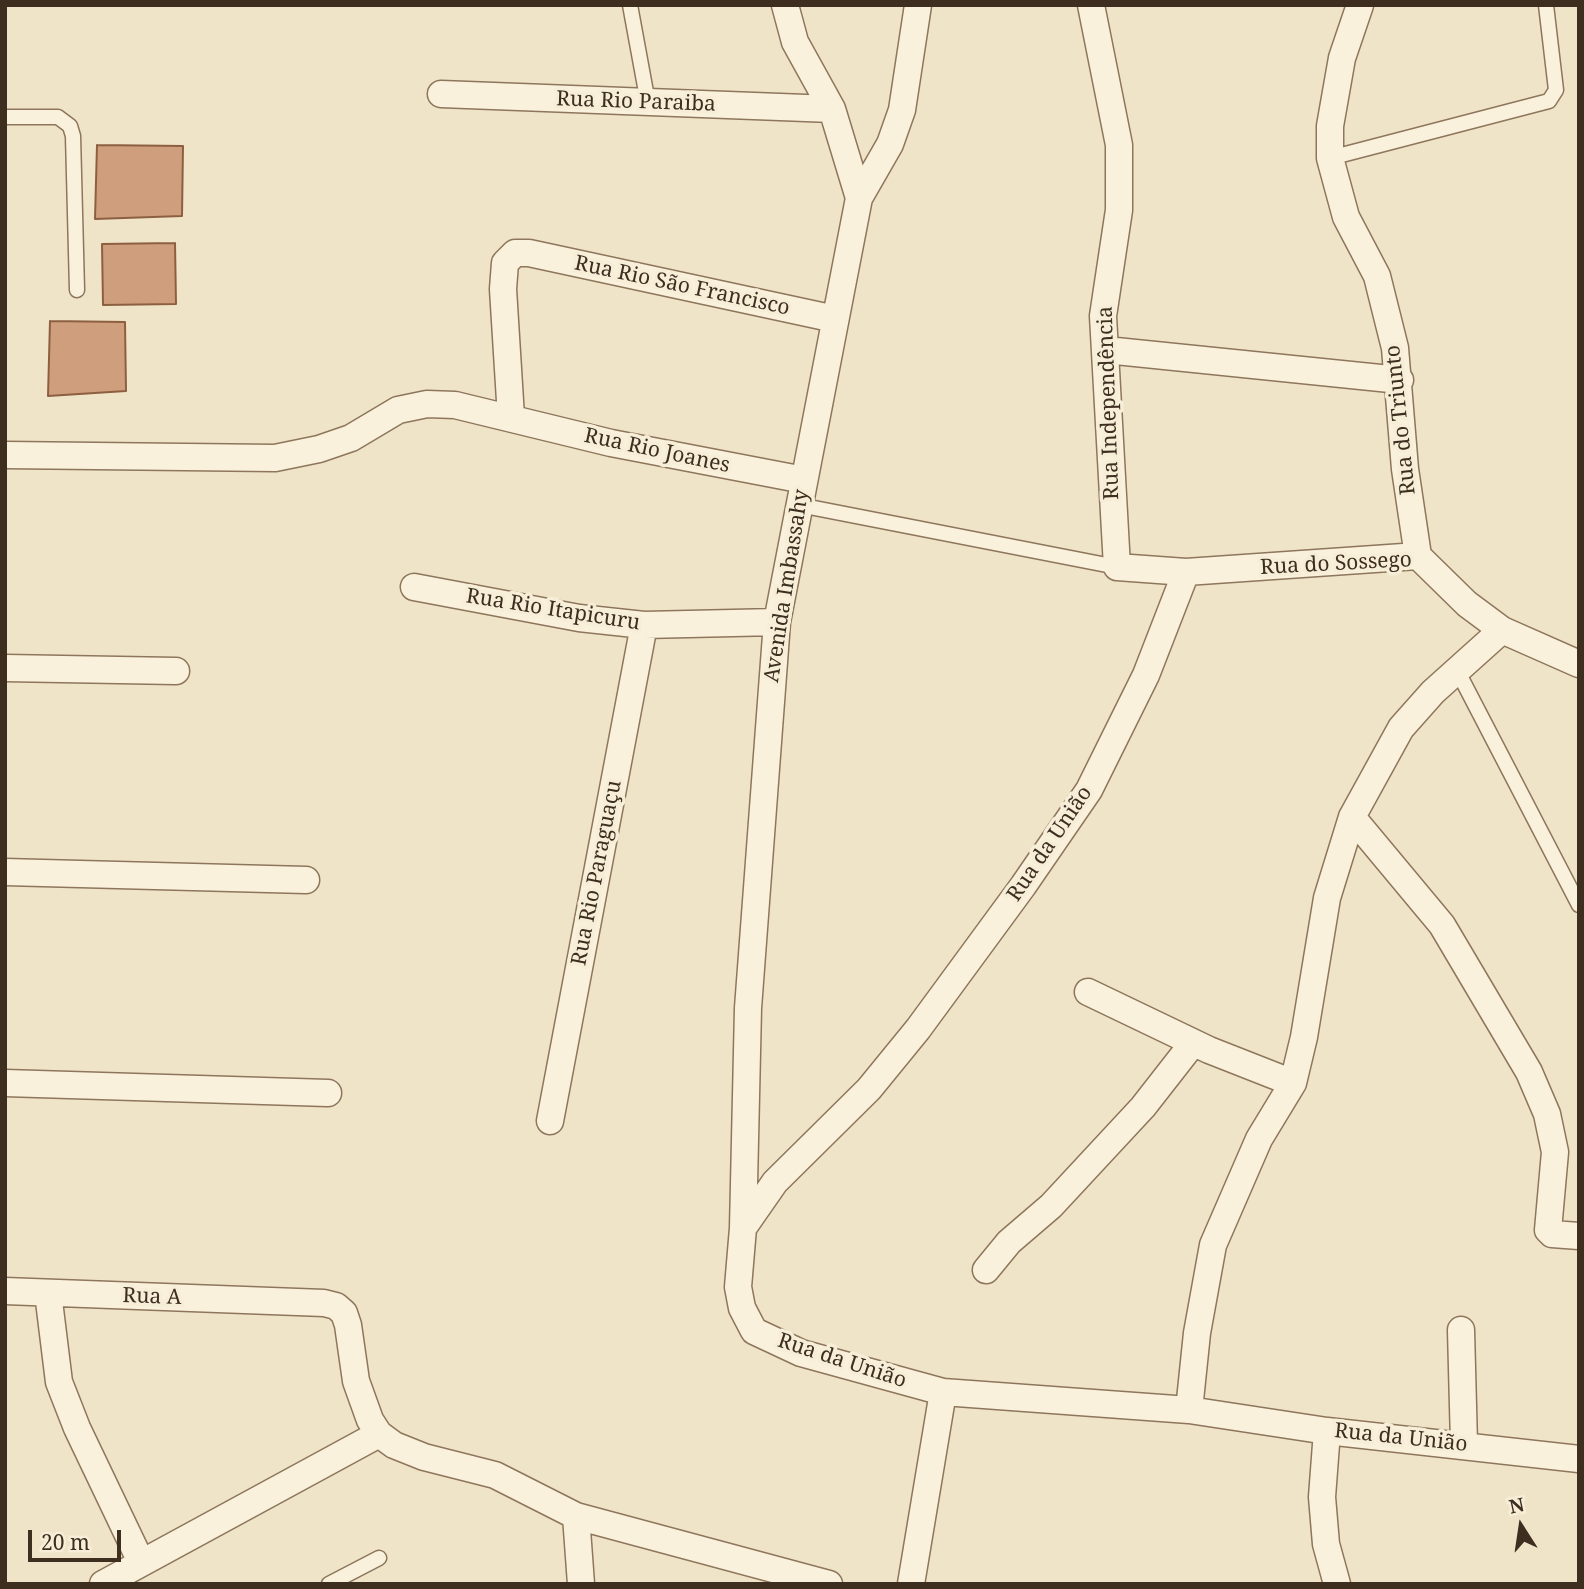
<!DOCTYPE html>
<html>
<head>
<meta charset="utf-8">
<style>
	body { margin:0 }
	#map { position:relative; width:1584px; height:1589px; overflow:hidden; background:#f0e4c8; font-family:"Noto Serif",serif }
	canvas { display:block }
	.frame { position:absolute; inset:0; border:7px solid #3d2e20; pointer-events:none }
	.north { position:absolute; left:1486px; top:1491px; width:70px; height:70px; -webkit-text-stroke:5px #f7eed8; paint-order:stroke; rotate:348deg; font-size:19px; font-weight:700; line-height:28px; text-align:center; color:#3d2e20 }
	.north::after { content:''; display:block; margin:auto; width:24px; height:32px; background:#3d2e20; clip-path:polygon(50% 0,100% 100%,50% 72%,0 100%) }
	.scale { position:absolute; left:28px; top:1530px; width:93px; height:32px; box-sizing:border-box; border:4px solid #3d2e20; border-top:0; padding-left:9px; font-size:21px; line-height:24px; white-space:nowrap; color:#3d2e20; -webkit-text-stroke:5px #f7eed8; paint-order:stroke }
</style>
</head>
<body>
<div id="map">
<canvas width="1584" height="1589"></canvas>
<div class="frame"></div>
<div class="north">N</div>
<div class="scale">20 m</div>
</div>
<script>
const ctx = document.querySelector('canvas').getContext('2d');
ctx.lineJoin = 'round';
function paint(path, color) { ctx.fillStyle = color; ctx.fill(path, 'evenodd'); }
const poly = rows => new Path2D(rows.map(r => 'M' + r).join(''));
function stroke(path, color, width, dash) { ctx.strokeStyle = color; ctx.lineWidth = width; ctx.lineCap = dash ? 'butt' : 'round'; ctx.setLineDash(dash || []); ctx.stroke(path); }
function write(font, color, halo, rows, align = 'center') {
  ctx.font = font + ' "Noto Serif",serif'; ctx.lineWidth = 7; ctx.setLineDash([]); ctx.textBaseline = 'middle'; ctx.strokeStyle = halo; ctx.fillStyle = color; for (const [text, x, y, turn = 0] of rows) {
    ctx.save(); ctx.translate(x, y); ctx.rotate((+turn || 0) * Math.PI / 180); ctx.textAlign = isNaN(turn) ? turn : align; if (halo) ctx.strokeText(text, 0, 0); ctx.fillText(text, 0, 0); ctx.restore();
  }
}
const building = poly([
	[97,145,183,146,182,216,95,219,97,145],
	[175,243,176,304,103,305,102,244,175,243],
	[50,321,125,322,126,391,48,396,50,321]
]);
const service = poly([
	[630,5,648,103],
	[5,117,58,117,70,126,73,136,77,290],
	[1330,158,1549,101,1556,90,1546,5],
	[799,505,1117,567],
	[1457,670,1579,905],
	[329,1584,379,1558]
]);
const minor = poly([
	[1091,5,1119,145,1119,210,1103,316,1117,567,1186,572,1418,556,1467,604,1502,630,1579,664],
	[1360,5,1342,58,1330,126,1330,158,1346,217,1377,276,1395,348,1405,469,1418,556],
	[441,94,832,109],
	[859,198,890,144,902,110,918,5],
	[1106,350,1400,380],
	[511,417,503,289,505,263,515,253,529,253,835,319],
	[5,455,275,458,319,449,351,438,398,410,427,404,455,405,611,443,804,480],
	[1186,572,1146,675,1089,790,1023,886,918,1029,869,1089,775,1182,743,1228,738,1287,742,1308,754,1331,801,1353,943,1392,1189,1410,1327,1431,1579,1459],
	[414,587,579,618,644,625,777,622],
	[5,668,176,671],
	[1352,817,1442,925,1529,1072,1547,1114,1555,1152,1548,1230,1552,1234,1579,1236],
	[5,872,306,880],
	[1088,992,1209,1050,1293,1083],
	[5,1083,328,1093],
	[550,1121,644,625],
	[743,1228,748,1008,777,622,859,198,832,109,795,42,785,5],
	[986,1270,1009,1242,1051,1206,1143,1107,1193,1043],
	[5,1291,324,1303,336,1306,344,1313,348,1325,356,1381,370,1420,379,1434,394,1445,424,1457,495,1475,576,1516,829,1584],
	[48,1293,59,1382,77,1428,141,1562],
	[1461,1330,1464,1444],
	[1189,1410,1197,1333,1213,1245,1259,1139,1293,1083,1304,1037,1327,898,1352,817,1401,728,1433,692,1502,630],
	[1327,1431,1322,1497,1326,1544,1337,1584],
	[576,1516,581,1584],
	[103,1584,379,1434],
	[911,1584,943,1392]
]);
const streetNames = [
	["Rua Rio Paraiba",636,102,2],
	["Rua Rio São Francisco",682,286,12],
	["Rua Independência",1109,403,-92],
	["Rua do Triunto",1401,420,-96],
	["Rua Rio Joanes",657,451,12],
	["Rua do Sossego",1336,564,-3],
	["Avenida Imbassahy",787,586,-81],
	["Rua Rio Itapicuru",553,610,9],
	["Rua da União",1050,844,-56],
	["Rua Rio Paraguaçu",597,873,-79],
	["Rua A",152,1297,2],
	["Rua da União",842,1361,18],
	["Rua da União",1401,1438,6]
];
paint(building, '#cf9f7d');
stroke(building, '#8d5f41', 2);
stroke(service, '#8d765c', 17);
stroke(minor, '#8d765c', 29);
stroke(service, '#faf1dc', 14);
stroke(minor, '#faf1dc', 26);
write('21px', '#3d2e20', '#f7eed8', streetNames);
</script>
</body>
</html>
